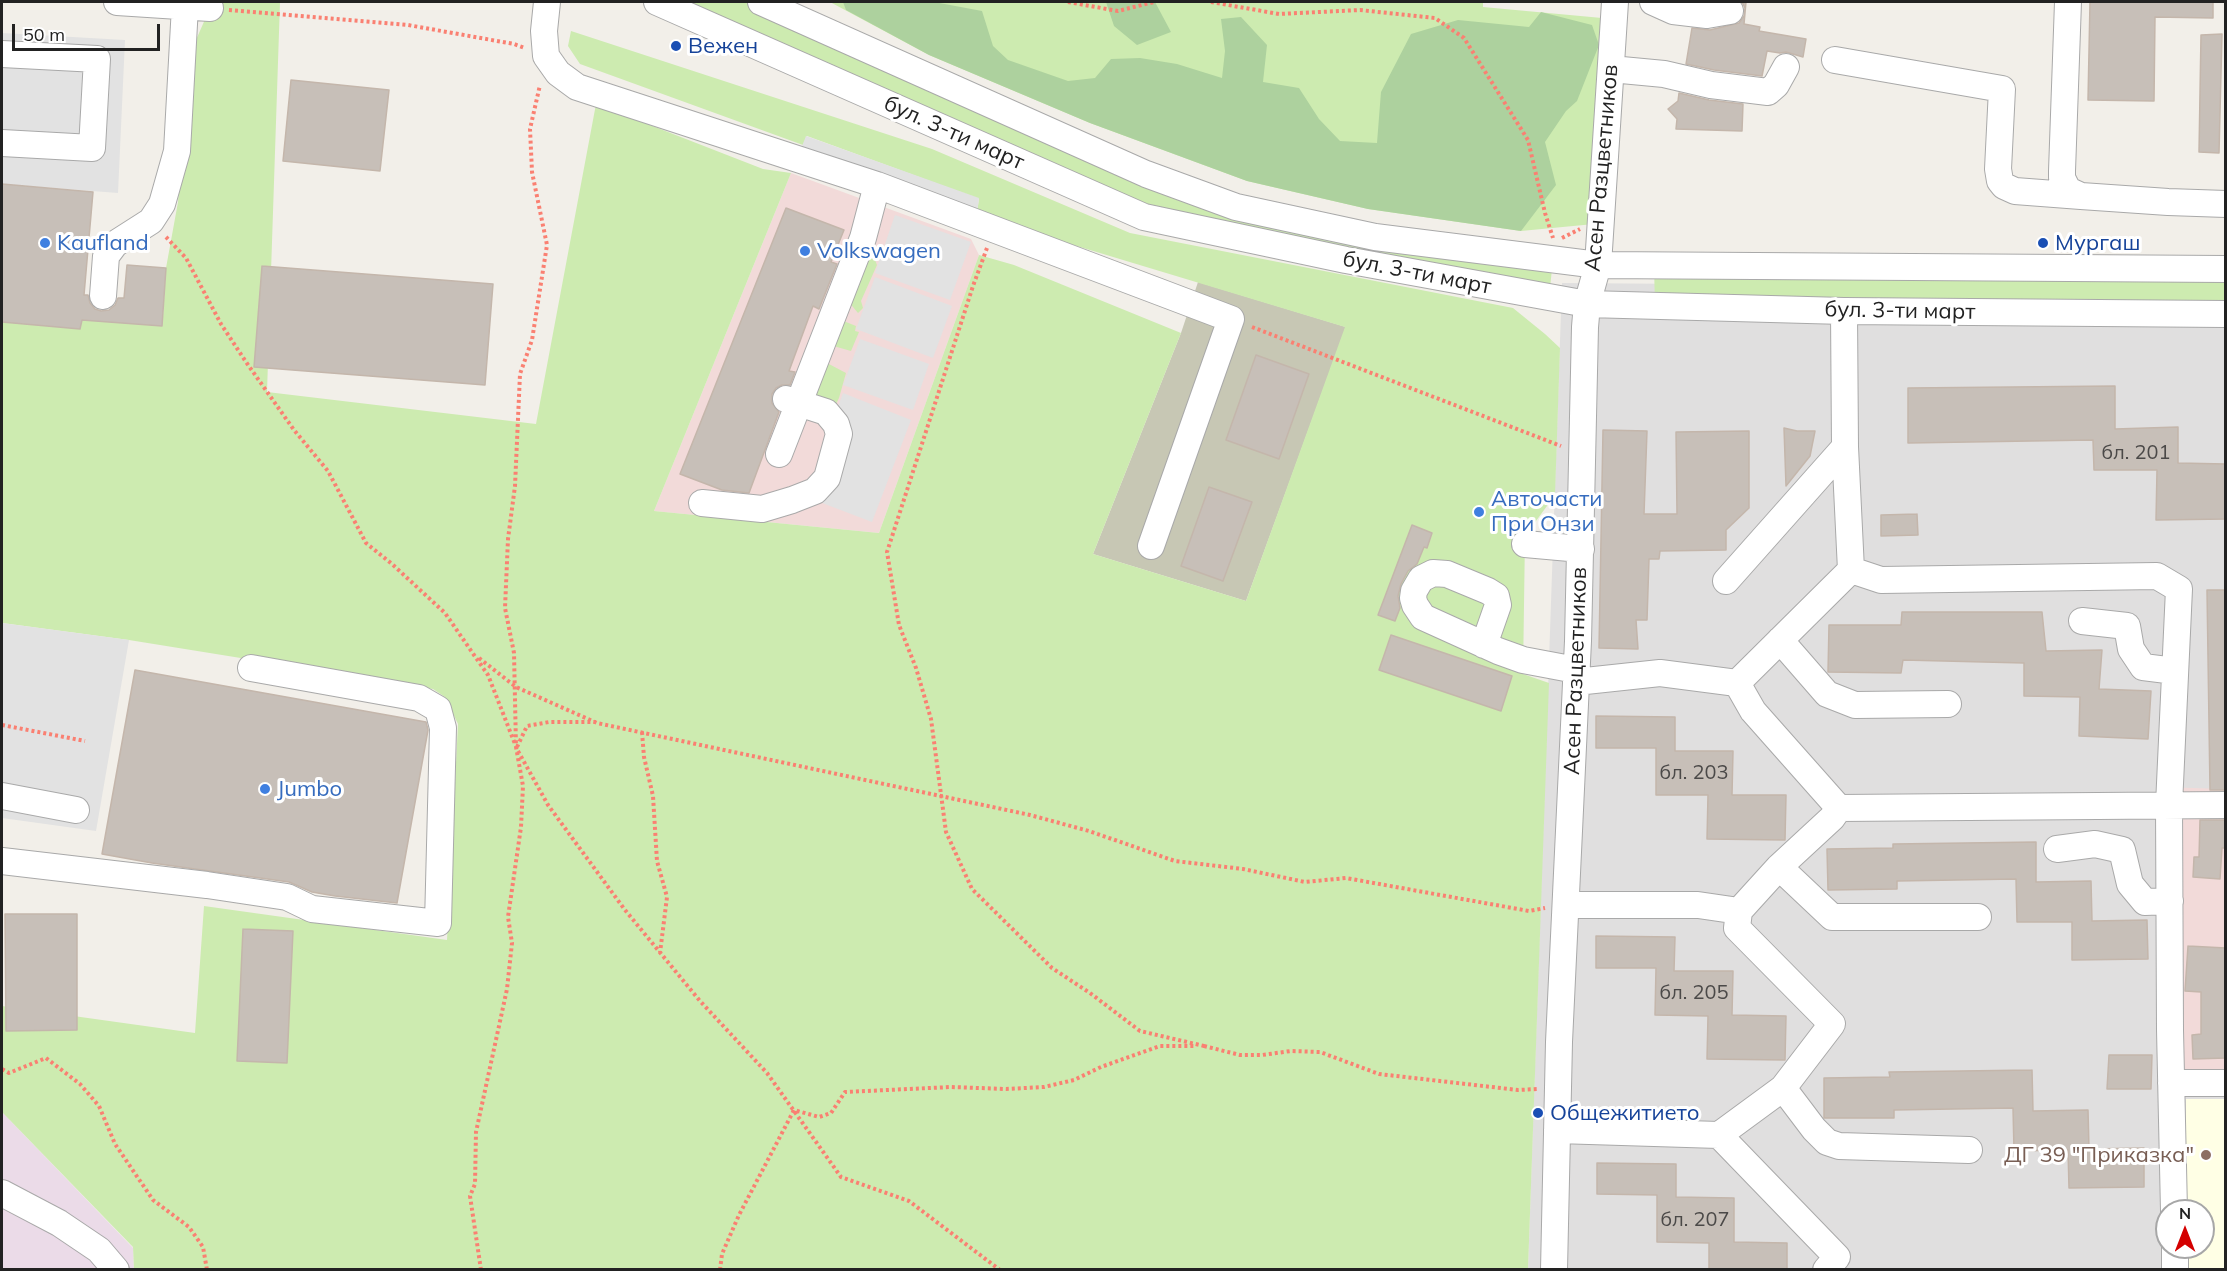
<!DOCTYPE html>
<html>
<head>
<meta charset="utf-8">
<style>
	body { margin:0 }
	#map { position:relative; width:2227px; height:1271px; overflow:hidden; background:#f2efe9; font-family:Mulish,sans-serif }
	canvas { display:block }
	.frame { position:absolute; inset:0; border:3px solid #222; pointer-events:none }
	.north { position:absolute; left:2155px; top:1199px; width:60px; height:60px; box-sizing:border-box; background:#fff; border:2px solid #a7a7a7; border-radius:50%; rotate:0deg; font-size:16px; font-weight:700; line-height:24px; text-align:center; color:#222 }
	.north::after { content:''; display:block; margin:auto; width:21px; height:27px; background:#d40000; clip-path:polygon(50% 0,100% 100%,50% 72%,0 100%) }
	.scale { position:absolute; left:12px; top:24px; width:148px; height:27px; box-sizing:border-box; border:3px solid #222; border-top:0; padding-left:8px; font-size:18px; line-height:21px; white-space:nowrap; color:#222; -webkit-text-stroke:4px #fff; paint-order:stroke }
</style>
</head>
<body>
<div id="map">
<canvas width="2227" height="1271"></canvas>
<div class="frame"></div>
<div class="north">N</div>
<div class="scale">50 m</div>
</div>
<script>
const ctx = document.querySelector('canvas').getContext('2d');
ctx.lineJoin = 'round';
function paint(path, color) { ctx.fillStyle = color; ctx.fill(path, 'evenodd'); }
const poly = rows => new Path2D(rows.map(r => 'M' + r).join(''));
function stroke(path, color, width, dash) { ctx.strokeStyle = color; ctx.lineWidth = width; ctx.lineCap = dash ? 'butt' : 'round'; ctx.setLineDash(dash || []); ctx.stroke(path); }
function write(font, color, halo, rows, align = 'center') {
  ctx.font = font + ' Mulish,sans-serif'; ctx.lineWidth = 6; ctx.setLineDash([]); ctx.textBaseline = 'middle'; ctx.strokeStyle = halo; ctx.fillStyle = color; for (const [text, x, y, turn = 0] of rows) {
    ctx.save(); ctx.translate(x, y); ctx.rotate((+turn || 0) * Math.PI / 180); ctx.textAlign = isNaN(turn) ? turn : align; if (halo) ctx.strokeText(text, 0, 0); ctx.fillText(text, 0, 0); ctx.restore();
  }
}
const residential = poly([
	[1562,283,2225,288,2225,1269,1528,1270],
	[2167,1211,2203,1211,2203,1247,2167,1247]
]);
const commercial = poly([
	[791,173,971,239,979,255,879,533,654,511],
	[2161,787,2225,789,2225,1096,2162,1097]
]);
const industrial = poly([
	[2,1112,133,1248,134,1269,2,1269]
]);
const education = poly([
	[2186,1099,2225,1099,2225,1269,2185,1269,2185,1247,2203,1247,2203,1211,2185,1211]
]);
const construction = poly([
	[1198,282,1346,327,1246,601,1093,554,1181,333]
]);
const grass = poly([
	[210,2,280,2,267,392,536,424,596,104,763,169,791,173,654,511,879,533,979,255,1014,265,1181,333,1093,554,1246,601,1345,327,1027,231,977,213,979,199,807,136,803,145,580,64,568,46,571,31,932,149,1130,233,1513,308,1545,334,1560,348,1555,495,1525,536,1523,674,1549,683,1528,1269,134,1269,133,1247,2,1112,2,1006,195,1033,204,906,447,940,458,724,445,697,433,689,129,640,2,623,2,322,80,329,82,309,163,317,166,268,178,202,186,79,192,49,210,8],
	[657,2,761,2,1236,207,1553,259,1549,298,1144,217],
	[830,2,1483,2,1483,7,1602,18,1599,45,1599,129,1594,224,1521,231,1368,209,1247,181,1090,123,929,55],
	[869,257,875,260,877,265,861,301,863,308,858,313,843,295],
	[1654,266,2225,269,2225,314,1655,306],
	[836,318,856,326,855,331,859,332,851,351,830,345],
	[827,363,846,373,839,398,834,408,811,401]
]);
const forest = poly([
	[843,2,934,2,982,11,993,46,1008,60,1068,81,1095,78,1111,59,1140,58,1177,64,1222,78,1225,51,1221,19,1241,17,1267,45,1263,82,1299,88,1319,119,1340,141,1377,143,1381,92,1411,34,1458,20,1529,27,1541,12,1592,25,1599,45,1577,101,1566,111,1545,142,1556,185,1521,231,1368,209,1247,181,1090,123,929,55,846,10],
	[1106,2,1155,2,1171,32,1137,45,1114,26]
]);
const parking = poly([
	[2,33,125,40,118,193,2,184],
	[806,136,979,198,977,213,795,164],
	[895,215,971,242,950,300,875,273],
	[875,277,952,306,933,358,856,329],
	[860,339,929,364,913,410,843,385],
	[843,393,911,420,872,522,817,501,834,417],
	[2,623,129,640,96,831,2,818]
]);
const building = poly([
	[1742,2,1746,2,1744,24,1760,27,1759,31,1806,39,1803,57,1786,52,1780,53,1767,51,1762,76,1714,70,1686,64,1692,28,1710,30,1739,23,1744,16,1745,8,1742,2],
	[2090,2,2213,2,2213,18,2155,17,2154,101,2088,100,2090,2],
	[2222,34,2219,153,2199,152,2201,35,2222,34],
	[291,80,389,90,380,171,283,161,291,80],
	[1679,93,1709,100,1743,104,1742,131,1676,129,1677,119,1668,109,1678,101,1679,93],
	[2,184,93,192,84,295,88,295,90,303,95,309,101,311,109,310,115,305,118,298,124,298,127,265,166,268,162,326,82,320,80,329,2,322,2,184],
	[786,208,844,230,831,262,837,264,819,309,813,306,789,371,795,372,790,385,782,385,776,388,772,394,772,403,779,412,749,493,722,490,680,474,786,208],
	[262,266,493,284,485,385,254,367,262,266],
	[1256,355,1309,374,1279,459,1226,440,1256,355],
	[2115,386,2115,429,2178,427,2178,463,2226,464,2226,519,2156,520,2157,470,2094,470,2093,440,1908,443,1908,388,2115,386],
	[1784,428,1797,431,1815,431,1810,456,1786,486,1784,428],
	[1603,430,1647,431,1644,514,1677,514,1676,432,1749,431,1749,508,1726,530,1726,550,1660,551,1659,559,1649,559,1647,620,1636,620,1638,649,1599,648,1603,430],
	[1209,487,1252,502,1223,581,1181,566,1209,487],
	[1917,514,1918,535,1881,536,1881,515,1917,514],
	[1412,525,1432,533,1427,548,1424,547,1417,564,1408,571,1401,584,1398,596,1400,608,1395,621,1378,615,1412,525],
	[2207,590,2226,590,2226,790,2210,790,2207,590],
	[1902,612,2042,612,2046,651,2102,650,2099,689,2151,691,2148,739,2079,736,2080,697,2024,696,2024,663,1903,660,1901,673,1828,672,1829,625,1901,625,1902,612],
	[1391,635,1512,676,1501,711,1379,670,1391,635],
	[135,670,426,722,428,730,397,903,335,896,312,892,289,882,152,863,102,854,135,670],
	[1596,716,1675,717,1675,751,1733,751,1732,795,1786,795,1785,840,1707,839,1708,795,1656,795,1656,748,1596,748,1596,716],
	[2200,820,2226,820,2226,848,2222,848,2220,879,2193,877,2194,857,2199,857,2200,820],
	[2036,842,2036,882,2091,881,2092,921,2147,920,2148,959,2072,960,2072,922,2017,922,2016,879,1897,881,1897,889,1828,890,1827,849,1893,848,1893,844,2036,842],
	[5,914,77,914,77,1030,6,1031,5,914],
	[243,929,293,931,287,1063,237,1061,243,929],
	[1596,936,1675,937,1674,971,1733,971,1732,1015,1786,1016,1785,1060,1707,1059,1708,1016,1655,1015,1656,968,1596,968,1596,936],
	[2188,946,2226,948,2226,1058,2193,1059,2192,1035,2201,1034,2201,992,2185,991,2188,946],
	[2109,1055,2152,1055,2151,1089,2107,1089,2109,1055],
	[2032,1070,2033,1111,2088,1110,2089,1149,2144,1148,2144,1187,2069,1188,2068,1150,2014,1151,2013,1108,1894,1110,1894,1118,1824,1118,1824,1078,1890,1077,1889,1072,2032,1070],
	[1597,1163,1676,1164,1676,1197,1734,1198,1734,1242,1787,1243,1787,1269,1709,1269,1709,1243,1657,1242,1657,1195,1597,1194,1597,1163]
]);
const path = poly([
	[1068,2,1118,11,1154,2],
	[1211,2,1279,14,1360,10,1435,18,1464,38,1528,140,1545,213,1553,238],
	[229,10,408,25,514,44,525,48],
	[166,237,186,258,221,324,246,362,294,430,328,471,366,543,392,564,445,613,474,655,488,675,515,744],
	[1562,238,1580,229],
	[987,248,973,286,887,552,899,625,916,668,931,719,946,832,972,889,1052,968,1090,993,1140,1031,1204,1046],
	[1252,327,1561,446],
	[479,658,516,687,597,723,1030,815,1089,831,1175,861,1243,869,1305,882,1346,878,1529,911,1545,908],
	[2,725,85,741],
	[642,732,644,757,653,796,657,861,667,897,660,953],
	[517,747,527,726,549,722,596,722],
	[518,751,548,805,625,910,700,1001,767,1073,841,1177,909,1201,1000,1270],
	[1204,1046,1240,1055,1262,1055,1291,1051,1320,1052,1379,1074,1518,1090,1538,1089],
	[2,1069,9,1073,46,1058,80,1084,99,1106,115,1144,153,1200,189,1227,203,1247,207,1270],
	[481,1270,470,1196,475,1184,476,1132,507,989,512,943,508,917,521,827,523,786,516,747,514,653,505,608,508,539,515,486,520,374,532,340,547,245,532,172,530,129,540,85],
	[720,1270,722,1254,739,1215,794,1110,819,1117,831,1113,845,1092,951,1087,1006,1089,1044,1087,1074,1080,1101,1067,1160,1046,1196,1046]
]);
const minor = poly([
	[117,2,210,8],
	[547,2,544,31,546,56,558,73,577,87,877,185,1231,319,1151,546],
	[657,2,1144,217,1346,260,1587,304,1844,311,2226,314],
	[761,2,1146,174,1236,207,1375,237,1598,265,2226,269],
	[1653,2,1673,11,1707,15,1730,11],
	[2068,2,2062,171,2062,178,2068,190,2081,196,2168,202,2226,204],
	[2,54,97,59,92,148,2,143],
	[1835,60,2002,89,1998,169,2000,181,2004,186,2015,191,2081,196],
	[1611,69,1664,74,1711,85,1768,92,1776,85,1786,67],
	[103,296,106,256,115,244,151,221,162,204,177,151,185,6],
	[1844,311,1845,447,1851,570,1881,580,2157,576,2179,589,2169,805,2170,1030,2174,1211],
	[779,454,863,238,877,185],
	[702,503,762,509,792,500,815,491,827,478,839,434,836,424,826,412,786,399],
	[1525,544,1581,549],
	[1726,581,1845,447],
	[2082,621,2127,626,2131,649,2143,667,2175,671],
	[1780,640,1827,694,1855,705,1948,704],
	[1484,645,1498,605,1496,596,1488,591,1447,574,1433,573,1421,579,1414,591,1413,598,1415,605,1423,617,1498,651,1523,660,1576,670],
	[1576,682,1660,673,1737,683],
	[1737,683,1753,711,1839,808,2226,805],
	[1737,683,1851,570],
	[2,796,76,810],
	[2057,849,2095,844,2122,850,2130,884,2145,902,2170,901],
	[2,861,207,885,287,897,312,909,438,923,443,728,438,709,419,698,251,668],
	[1779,867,1832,917,1978,917],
	[1566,905,1698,905,1739,911],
	[2171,1083,2226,1083],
	[1783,1088,1814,1129,1827,1142,1839,1146,1969,1150],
	[1557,1130,1719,1135,1783,1088,1832,1024,1737,928,1739,911,1779,867,1832,818,1839,808],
	[1719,1135,1837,1257,1826,1270],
	[2,1193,59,1223,99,1250,116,1270],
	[2175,1247,2175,1270],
	[1554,1270,1559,1042,1578,641,1585,327,1587,304,1598,265,1615,2]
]);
const markers = [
	[676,46,6,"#1a4fb4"],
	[45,243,6,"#3f7fe0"],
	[2043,243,6,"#1a4fb4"],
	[805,251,6,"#3f7fe0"],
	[1479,512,6,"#3f7fe0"],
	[265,789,6,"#3f7fe0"],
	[1538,1113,6,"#1a4fb4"],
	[2206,1155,6,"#8d6e63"]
];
const numberNames = [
	["бл. 201",2136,453],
	["бл. 203",1694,773],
	["бл. 205",1694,993],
	["бл. 207",1695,1220]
];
const transitNames = [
	["Вежен",688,46],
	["Мургаш",2055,243],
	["Общежитието",1550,1113]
];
const streetNames = [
	["бул. 3-ти март",954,133,24],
	["Асен Разцветников",1602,168,-85],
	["бул. 3-ти март",1417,273,11],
	["бул. 3-ти март",1900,311,1],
	["Асен Разцветников",1576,671,-88]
];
const shopNames = [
	["Kaufland",57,243],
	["Volkswagen",817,251],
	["Авточасти",1491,499],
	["При Онзи",1491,524],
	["Jumbo",277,789]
];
const educationNames = [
	["ДГ 39 \"Приказка\"",2194,1155]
];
paint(residential, '#e0dfdf');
paint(commercial, '#f2dad9');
paint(industrial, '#ebdbe8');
paint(education, '#ffffe5');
paint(construction, '#c7c7b4');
paint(grass, '#cdebb0');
paint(forest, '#add19e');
paint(parking, '#e2e2e2');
paint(building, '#c7bfb8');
stroke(building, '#c4b6ab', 1.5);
stroke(minor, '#a9a9a9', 28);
stroke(path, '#fa8072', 4, [3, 3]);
stroke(minor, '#fff', 26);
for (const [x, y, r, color] of markers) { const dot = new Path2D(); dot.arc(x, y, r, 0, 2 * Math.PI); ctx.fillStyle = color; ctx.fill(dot); stroke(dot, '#fff', 2); }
write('20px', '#4b4948', null, numberNames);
write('22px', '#164399', '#fff', transitNames, 'left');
write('22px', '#222', '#fff', streetNames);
write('22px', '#366cbe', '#fff', shopNames, 'left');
write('22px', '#785e54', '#fff', educationNames, 'right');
</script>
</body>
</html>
